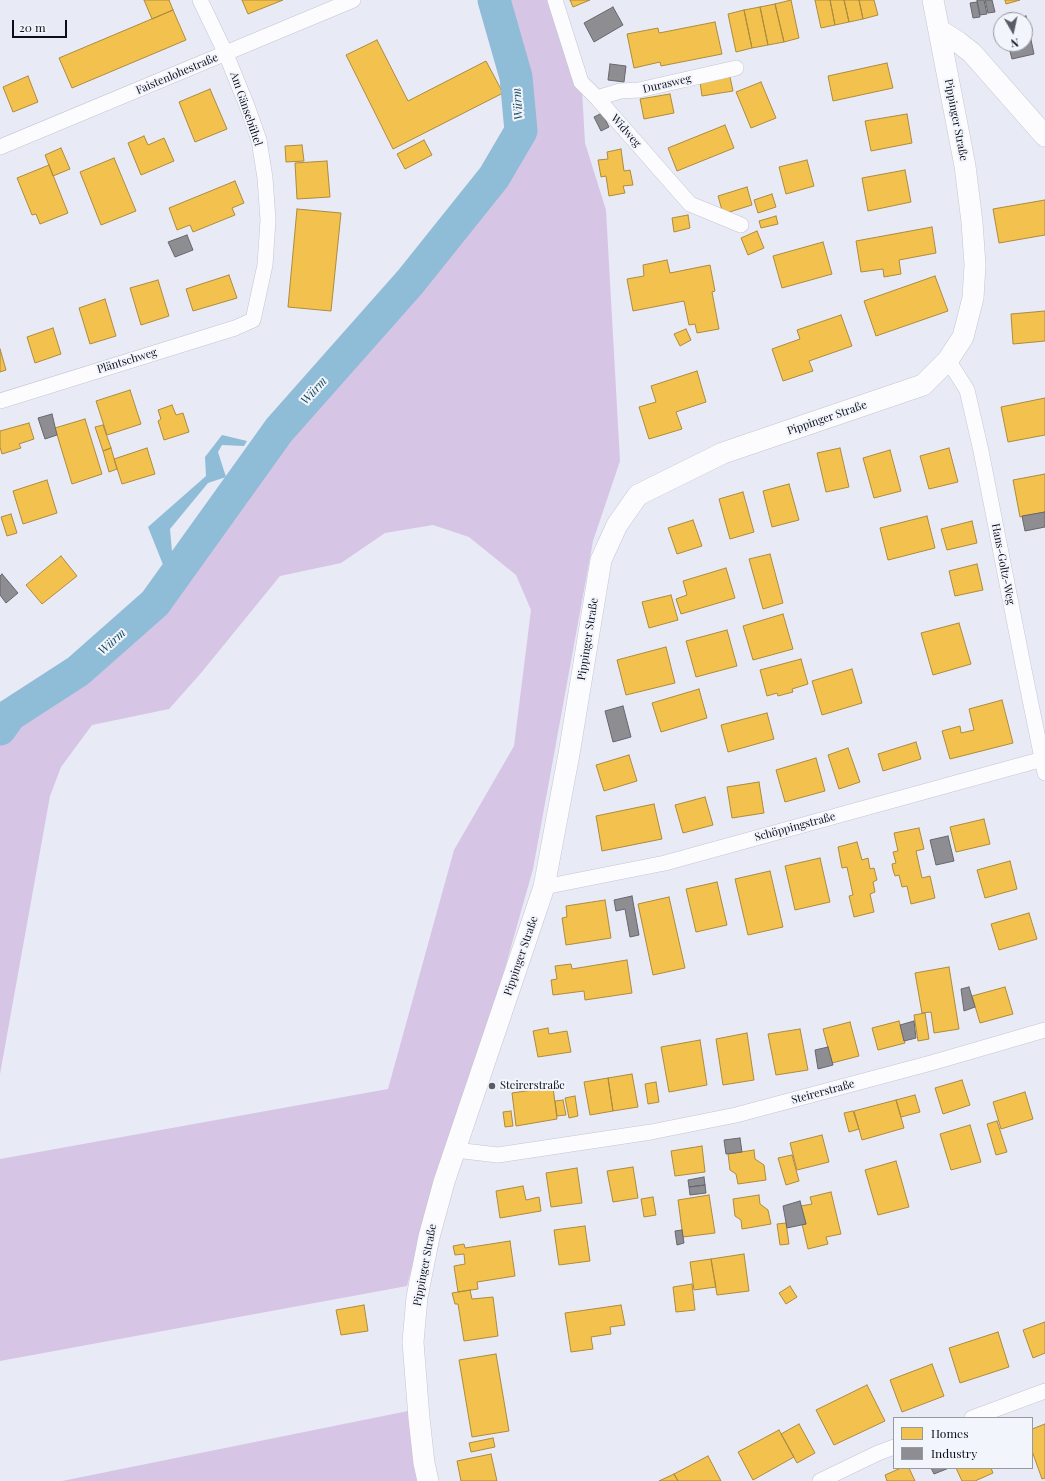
<!DOCTYPE html>
<html>
<head>
<meta charset="utf-8">
<style>
	body { margin:0 }
	#map { position:relative; width:1045px; height:1481px; overflow:hidden; background:#e8eaf6; font-family:"Playfair Display",serif }
	canvas { display:block }
	.legend { position:absolute; left:893px; top:1417px; width:140px; height:52px; box-sizing:border-box; background:#f3f5fc; border:1px solid #9799a1; margin:0; padding:5px 7px; list-style:none; font-size:12px; color:#0c0e19 }
	.legend li { display:flex; align-items:center; gap:8px; height:20px }
	.legend b { width:20px; border:1px solid #9799a1 }
	.north { position:absolute; left:993px; top:12px; width:40px; height:40px; box-sizing:border-box; background:#f3f5fc; border:1px solid #9799a1; border-radius:50%; rotate:171deg; font-size:11px; font-weight:700; line-height:16px; text-align:center; color:#0c0e19 }
	.north::after { content:''; display:block; margin:auto; width:14px; height:18px; background:#595b66; clip-path:polygon(50% 0,100% 100%,50% 72%,0 100%) }
	.scale { position:absolute; left:12px; top:20px; width:55px; height:18px; box-sizing:border-box; border:2px solid #0c0e19; border-top:0; padding-left:5px; font-size:12px; line-height:14px; white-space:nowrap; color:#0c0e19; -webkit-text-stroke:3px #f3f5fc; paint-order:stroke }
</style>
</head>
<body>
<div id="map">
<canvas width="1045" height="1481"></canvas>
<ul class="legend">
<li><b style="height:11px;background:#f2c14e"></b>Homes</li>
<li><b style="height:11px;background:#8d8d92"></b>Industry</li>
</ul>
<div class="north">N</div>
<div class="scale">20 m</div>
</div>
<script>
const ctx = document.querySelector('canvas').getContext('2d');
ctx.lineJoin = 'round';
function paint(path, color) { ctx.fillStyle = color; ctx.fill(path, 'evenodd'); }
const poly = rows => new Path2D(rows.map(r => 'M' + r).join(''));
function stroke(path, color, width, dash) { ctx.strokeStyle = color; ctx.lineWidth = width; ctx.lineCap = dash ? 'butt' : 'round'; ctx.setLineDash(dash || []); ctx.stroke(path); }
function write(font, color, halo, rows, align = 'center') {
  ctx.font = font + ' "Playfair Display",serif'; ctx.lineWidth = 4; ctx.setLineDash([]); ctx.textBaseline = 'middle'; ctx.strokeStyle = halo; ctx.fillStyle = color; for (const [text, x, y, turn = 0] of rows) {
    ctx.save(); ctx.translate(x, y); ctx.rotate((+turn || 0) * Math.PI / 180); ctx.textAlign = isNaN(turn) ? turn : align; if (halo) ctx.strokeText(text, 0, 0); ctx.fillText(text, 0, 0); ctx.restore();
  }
}
const green = poly([
	[490,0,561,0,580,54,585,143,606,210,620,461,593,541,533,869,494,1007,435,1177,407,1286,0,1361,0,1159,388,1089,454,850,514,746,531,610,516,575,469,537,433,525,385,533,341,563,280,576,201,673,169,709,92,725,61,767,50,796,0,1074,0,713,5,717,70,674,159,599,252,464,394,285,492,178,518,79],
	[408,1411,414,1459,419,1481,62,1481]
]);
const water = poly([
	[222,435,247,441,244,446,222,445,218,452,226,477,208,483,170,529,173,563,166,572,148,527,206,476,205,457]
]);
const homes = poly([
	[144,0,169,0,173,10,152,19,144,0],
	[242,0,283,0,248,14,242,0],
	[570,0,590,0,573,7,570,0],
	[791,0,799,38,784,42,775,4,791,0],
	[815,0,830,0,835,25,821,28,815,0],
	[830,0,844,0,849,22,835,25,830,0],
	[844,0,859,0,863,19,849,22,844,0],
	[859,0,874,0,878,15,863,19,859,0],
	[1005,0,1020,0,1006,4,1005,0],
	[775,4,784,42,768,45,760,7,775,4],
	[760,7,768,45,752,48,744,10,760,7],
	[173,10,186,40,72,88,59,58,173,10],
	[744,10,752,48,736,52,728,14,744,10],
	[715,22,722,54,661,66,660,62,634,68,627,34,658,28,659,33,715,22],
	[377,40,408,101,486,61,503,93,393,149,346,55,377,40],
	[887,63,893,88,833,101,828,76,887,63],
	[28,76,38,102,13,112,3,87,28,76],
	[730,77,733,91,702,96,700,82,730,77],
	[761,82,776,118,751,128,736,92,761,82],
	[210,89,227,129,195,142,179,102,210,89],
	[670,94,674,113,644,119,640,99,670,94],
	[907,114,912,143,871,151,865,121,907,114],
	[725,125,734,148,677,171,668,148,725,125],
	[144,136,148,145,164,138,174,161,141,175,128,143,144,136],
	[424,140,432,155,405,169,397,154,424,140],
	[302,145,304,161,286,162,285,146,302,145],
	[61,148,70,169,53,176,45,155,61,148],
	[621,149,624,171,630,170,633,185,623,186,625,193,609,196,606,176,601,177,598,160,608,159,607,152,621,149],
	[114,158,136,211,101,225,80,172,114,158],
	[807,160,814,186,786,194,779,167,807,160],
	[327,161,330,197,297,199,295,163,327,161],
	[49,165,68,213,40,224,36,214,32,215,17,178,49,165],
	[905,170,911,202,868,211,862,178,905,170],
	[235,181,244,203,232,208,235,215,193,232,190,225,177,230,169,208,235,181],
	[747,187,752,205,723,214,718,196,747,187],
	[772,194,776,207,758,213,754,200,772,194],
	[1045,200,1045,235,999,243,993,209,1045,200],
	[297,209,341,213,331,311,288,307,297,209],
	[688,215,690,228,674,232,672,218,688,215],
	[776,216,778,224,761,228,759,221,776,216],
	[932,227,936,253,899,260,901,274,884,277,883,269,861,272,856,241,932,227],
	[757,231,764,248,748,255,741,238,757,231],
	[823,242,832,274,782,288,773,256,823,242],
	[667,260,670,273,710,265,715,291,712,292,719,329,697,333,695,324,689,325,684,301,633,311,627,279,644,276,643,265,667,260],
	[229,275,237,298,193,311,186,289,229,275],
	[935,276,948,311,876,336,864,301,935,276],
	[158,280,169,316,141,325,130,288,158,280],
	[105,299,116,336,90,344,79,308,105,299],
	[1045,311,1045,341,1013,344,1011,314,1045,311],
	[841,315,852,346,809,361,813,371,783,381,772,349,800,339,797,330,841,315],
	[53,328,61,354,35,363,27,337,53,328],
	[686,329,691,340,680,346,674,334,686,329],
	[0,349,6,370,0,372,0,349],
	[697,371,706,402,676,412,682,429,649,439,639,407,656,402,651,386,697,371],
	[130,390,141,424,107,435,96,401,130,390],
	[1045,398,1045,435,1008,442,1001,407,1045,398],
	[172,405,176,415,183,413,189,432,164,440,158,421,161,419,158,410,172,405],
	[85,419,102,474,72,484,55,428,85,419],
	[29,423,34,439,19,444,21,448,2,454,0,447,0,431,29,423],
	[103,425,111,448,103,451,95,427,103,425],
	[111,448,117,469,109,472,103,451,111,448],
	[147,448,155,474,122,484,114,459,147,448],
	[840,448,849,487,826,492,817,453,840,448],
	[949,448,958,482,929,489,920,456,949,448],
	[890,450,901,491,874,498,863,458,890,450],
	[1045,474,1045,512,1020,517,1013,480,1045,474],
	[47,480,57,513,23,524,13,491,47,480],
	[789,484,799,520,772,527,763,491,789,484],
	[743,492,754,532,730,539,719,499,743,492],
	[11,514,17,533,7,536,1,517,11,514],
	[927,516,935,548,888,560,880,528,927,516],
	[693,520,702,546,677,554,668,528,693,520],
	[972,521,977,543,947,550,941,529,972,521],
	[770,554,783,603,763,609,749,559,770,554],
	[61,556,77,576,42,604,26,585,61,556],
	[977,564,983,590,955,596,949,571,977,564],
	[726,568,735,598,681,614,676,599,687,595,683,581,726,568],
	[671,595,678,620,649,628,642,602,671,595],
	[783,614,793,649,753,660,743,626,783,614],
	[959,623,971,664,933,675,921,633,959,623],
	[727,630,737,666,696,677,686,641,727,630],
	[666,647,675,683,626,695,617,660,666,647],
	[801,659,808,684,792,689,793,692,778,696,777,693,767,696,760,670,801,659],
	[852,669,862,703,822,715,812,681,852,669],
	[699,689,707,718,661,732,652,703,699,689],
	[1002,700,1013,743,950,759,942,731,960,726,961,733,974,730,969,709,1002,700],
	[767,713,774,739,728,752,721,725,767,713],
	[916,742,921,759,883,771,878,754,916,742],
	[848,748,860,782,839,789,828,755,848,748],
	[629,755,637,781,604,791,596,765,629,755],
	[816,758,825,791,785,802,776,770,816,758],
	[759,782,764,813,732,818,727,787,759,782],
	[705,797,713,825,683,833,675,805,705,797],
	[654,804,662,839,602,851,596,816,654,804],
	[984,819,990,844,956,852,950,827,984,819],
	[919,828,924,849,916,851,922,878,930,876,935,898,911,904,907,886,902,887,899,875,895,876,893,870,892,864,896,863,893,852,898,851,894,833,919,828],
	[857,842,862,860,868,858,870,869,874,868,877,880,873,882,875,892,870,894,874,912,854,917,849,896,853,895,847,867,842,868,838,847,857,842],
	[820,858,830,902,795,910,785,866,820,858],
	[1010,861,1017,889,985,898,977,870,1010,861],
	[770,871,783,927,748,935,735,879,770,871],
	[717,882,727,925,696,932,686,889,717,882],
	[669,897,685,968,653,975,638,904,669,897],
	[605,900,611,938,566,945,562,918,567,917,566,906,605,900],
	[1029,913,1037,939,999,950,991,924,1029,913],
	[627,960,632,993,585,1000,584,991,553,995,551,980,557,979,555,966,571,964,572,969,627,960],
	[949,967,959,1029,934,1033,931,1012,922,1013,915,973,949,967],
	[1005,987,1013,1014,980,1023,972,996,1005,987],
	[925,1013,929,1039,918,1041,914,1015,925,1013],
	[899,1021,905,1043,878,1050,872,1028,899,1021],
	[850,1022,859,1056,832,1063,823,1029,850,1022],
	[548,1028,549,1034,567,1031,571,1052,538,1057,533,1031,548,1028],
	[800,1029,808,1070,776,1075,768,1034,800,1029],
	[747,1033,754,1080,723,1085,716,1039,747,1033],
	[700,1040,707,1085,669,1092,661,1047,700,1040],
	[632,1074,638,1107,613,1111,608,1078,632,1074],
	[608,1078,613,1111,590,1115,584,1082,608,1078],
	[962,1080,970,1105,943,1114,935,1088,962,1080],
	[656,1082,659,1102,648,1104,645,1084,656,1082],
	[553,1087,557,1119,516,1126,512,1093,553,1087],
	[1025,1092,1033,1119,1001,1129,993,1102,1025,1092],
	[915,1095,920,1112,901,1117,896,1100,915,1095],
	[575,1096,578,1116,569,1118,565,1098,575,1096],
	[563,1100,566,1115,557,1116,555,1101,563,1100],
	[896,1100,904,1128,862,1140,854,1111,896,1100],
	[511,1111,513,1126,505,1127,503,1112,511,1111],
	[853,1111,859,1129,849,1132,844,1113,853,1111],
	[997,1121,1007,1152,996,1155,987,1124,997,1121],
	[970,1125,981,1162,951,1170,940,1134,970,1125],
	[822,1135,829,1162,797,1170,790,1143,822,1135],
	[702,1146,705,1172,675,1176,671,1151,702,1146],
	[754,1150,755,1159,764,1165,766,1180,738,1184,736,1174,730,1170,728,1154,754,1150],
	[792,1155,799,1181,786,1185,778,1158,792,1155],
	[896,1161,909,1207,878,1215,865,1170,896,1161],
	[633,1167,638,1198,613,1202,607,1171,633,1167],
	[577,1168,582,1203,551,1207,546,1173,577,1168],
	[523,1186,526,1200,539,1197,541,1211,500,1218,496,1191,523,1186],
	[831,1192,841,1234,826,1237,828,1244,808,1249,802,1224,806,1224,801,1206,812,1204,810,1197,831,1192],
	[709,1195,715,1233,683,1237,678,1200,709,1195],
	[759,1195,760,1204,768,1210,771,1224,742,1229,741,1220,735,1216,733,1199,759,1195],
	[653,1197,656,1215,644,1217,641,1199,653,1197],
	[786,1223,789,1244,780,1245,777,1224,786,1223],
	[585,1226,590,1261,559,1265,554,1230,585,1226],
	[510,1241,515,1276,477,1282,478,1289,458,1292,454,1266,465,1264,464,1254,455,1255,453,1246,464,1244,465,1248,510,1241],
	[744,1254,749,1291,717,1295,711,1259,744,1254],
	[711,1259,716,1287,694,1290,690,1262,711,1259],
	[692,1284,695,1310,676,1312,673,1287,692,1284],
	[790,1286,797,1297,786,1304,779,1293,790,1286],
	[470,1290,472,1299,493,1297,498,1336,464,1341,458,1304,455,1304,452,1293,470,1290],
	[364,1305,368,1331,341,1335,336,1310,364,1305],
	[621,1305,625,1325,610,1327,611,1334,591,1337,593,1349,571,1352,565,1313,621,1305],
	[1045,1322,1045,1353,1033,1358,1023,1330,1045,1322],
	[998,1332,1009,1367,960,1383,949,1348,998,1332],
	[496,1354,509,1431,472,1437,459,1360,496,1354],
	[932,1364,944,1396,902,1412,890,1380,932,1364],
	[867,1385,885,1421,834,1445,816,1410,867,1385],
	[799,1424,815,1453,797,1463,781,1434,799,1424],
	[1045,1424,1045,1478,1042,1479,1032,1451,1032,1429,1045,1424],
	[779,1430,794,1457,753,1480,738,1452,779,1430],
	[493,1438,495,1447,471,1452,469,1443,493,1438],
	[491,1454,497,1481,461,1481,457,1461,491,1454],
	[708,1456,721,1481,678,1481,674,1474,708,1456],
	[901,1468,909,1468,915,1481,887,1481,885,1475,901,1468],
	[956,1468,991,1468,993,1473,975,1481,962,1481,956,1468],
	[674,1474,678,1481,659,1481,674,1474]
]);
const industry = poly([
	[977,0,984,0,987,14,980,15,977,0],
	[985,0,992,0,995,12,988,13,985,0],
	[977,2,980,17,973,18,970,3,977,2],
	[613,7,623,25,594,42,584,23,613,7],
	[1026,16,1034,54,1012,59,1008,44,1025,44,1025,20,1009,20,1026,16],
	[610,64,626,66,624,82,608,80,610,64],
	[602,113,609,127,601,131,594,117,602,113],
	[187,235,193,250,175,257,168,242,187,235],
	[52,414,57,435,45,439,38,418,52,414],
	[1045,512,1045,527,1025,531,1022,516,1045,512],
	[2,574,18,593,6,603,0,595,0,576,2,574],
	[623,706,631,737,613,742,605,711,623,706],
	[948,836,954,861,936,865,930,840,948,836],
	[632,896,639,935,630,937,625,909,616,911,614,900,632,896],
	[969,987,975,1007,964,1011,961,989,969,987],
	[914,1021,916,1038,904,1041,900,1025,914,1021],
	[828,1047,833,1065,818,1069,815,1050,828,1047],
	[740,1138,742,1152,726,1154,724,1140,740,1138],
	[704,1177,705,1185,689,1187,688,1180,704,1177],
	[705,1185,706,1193,690,1195,689,1187,705,1185],
	[800,1201,806,1224,787,1228,783,1206,800,1201],
	[682,1230,684,1243,677,1245,675,1231,682,1230],
	[931,1468,949,1468,934,1474,931,1468]
]);
const river = poly([
	[0,729,10,715,78,671,155,603,279,430,410,282,494,177,521,131,516,77,494,0]
]);
const street = poly([
	[555,0,581,82,597,98,690,204,741,225],
	[597,98,620,91,639,90,736,68],
	[0,147,353,0],
	[948,360,967,390,981,451,1024,670,1045,773],
	[0,401,235,328,253,320,265,265,268,220,265,178,259,140,247,106,226,54,200,0],
	[544,887,665,863,1043,759],
	[455,1150,498,1155,651,1132,736,1115,931,1063,1045,1030],
	[972,1418,1045,1391],
	[820,1481,878,1453,894,1447]
]);
const secondary = poly([
	[939,30,958,42,972,53,1045,136],
	[428,1481,424,1463,419,1418,413,1342,417,1297,429,1237,444,1182,544,887,569,754,601,560,617,525,638,495,723,453,923,385,948,360,963,337,973,298,975,265,972,222,965,166,933,0]
]);
const markers = [
	[492,1086,4,"#595b66"]
];
const streetNames = [
	["Faistenlohestraße",177,74,-23],
	["Durasweg",667,84,-13],
	["Am Gänsebühel",246,109,71],
	["Pippinger Straße",956,120,79],
	["Widweg",626,131,49],
	["Pläntschweg",127,361,-17],
	["Pippinger Straße",827,418,-19],
	["Hans-Goltz-Weg",1003,564,79],
	["Pippinger Straße",588,639,-81],
	["Schöppingstraße",795,827,-15],
	["Pippinger Straße",521,956,-71],
	["Steirerstraße",823,1092,-15],
	["Pippinger Straße",425,1265,-79]
];
const poiNames = [
	["Steirerstraße",500,1086]
];
const waterNames = [
	["Würm",518,104,-95],
	["Würm",314,391,-48],
	["Würm",112,642,-42]
];
paint(green, '#d7c5e5');
paint(water, '#8fbcd6');
paint(homes, '#f2c14e');
stroke(homes, '#ad8b3e', 1);
paint(industry, '#8d8d92');
stroke(industry, '#66676e', 1);
stroke(river, '#8fbcd6', 33);
stroke(street, '#c3c6d1', 16);
stroke(secondary, '#c3c6d1', 22);
stroke(street, '#fcfcfe', 15);
stroke(secondary, '#fcfcfe', 21);
for (const [x, y, r, color] of markers) { const dot = new Path2D(); dot.arc(x, y, r, 0, 2 * Math.PI); ctx.fillStyle = color; ctx.fill(dot); stroke(dot, '#f3f5fc', 1.5); }
write('11px', '#0c0e19', '#f3f5fc', streetNames);
write('11px', '#0c0e19', '#f3f5fc', poiNames, 'left');
write('italic 12px', '#174c62', '#f3f5fc', waterNames);
</script>
</body>
</html>
